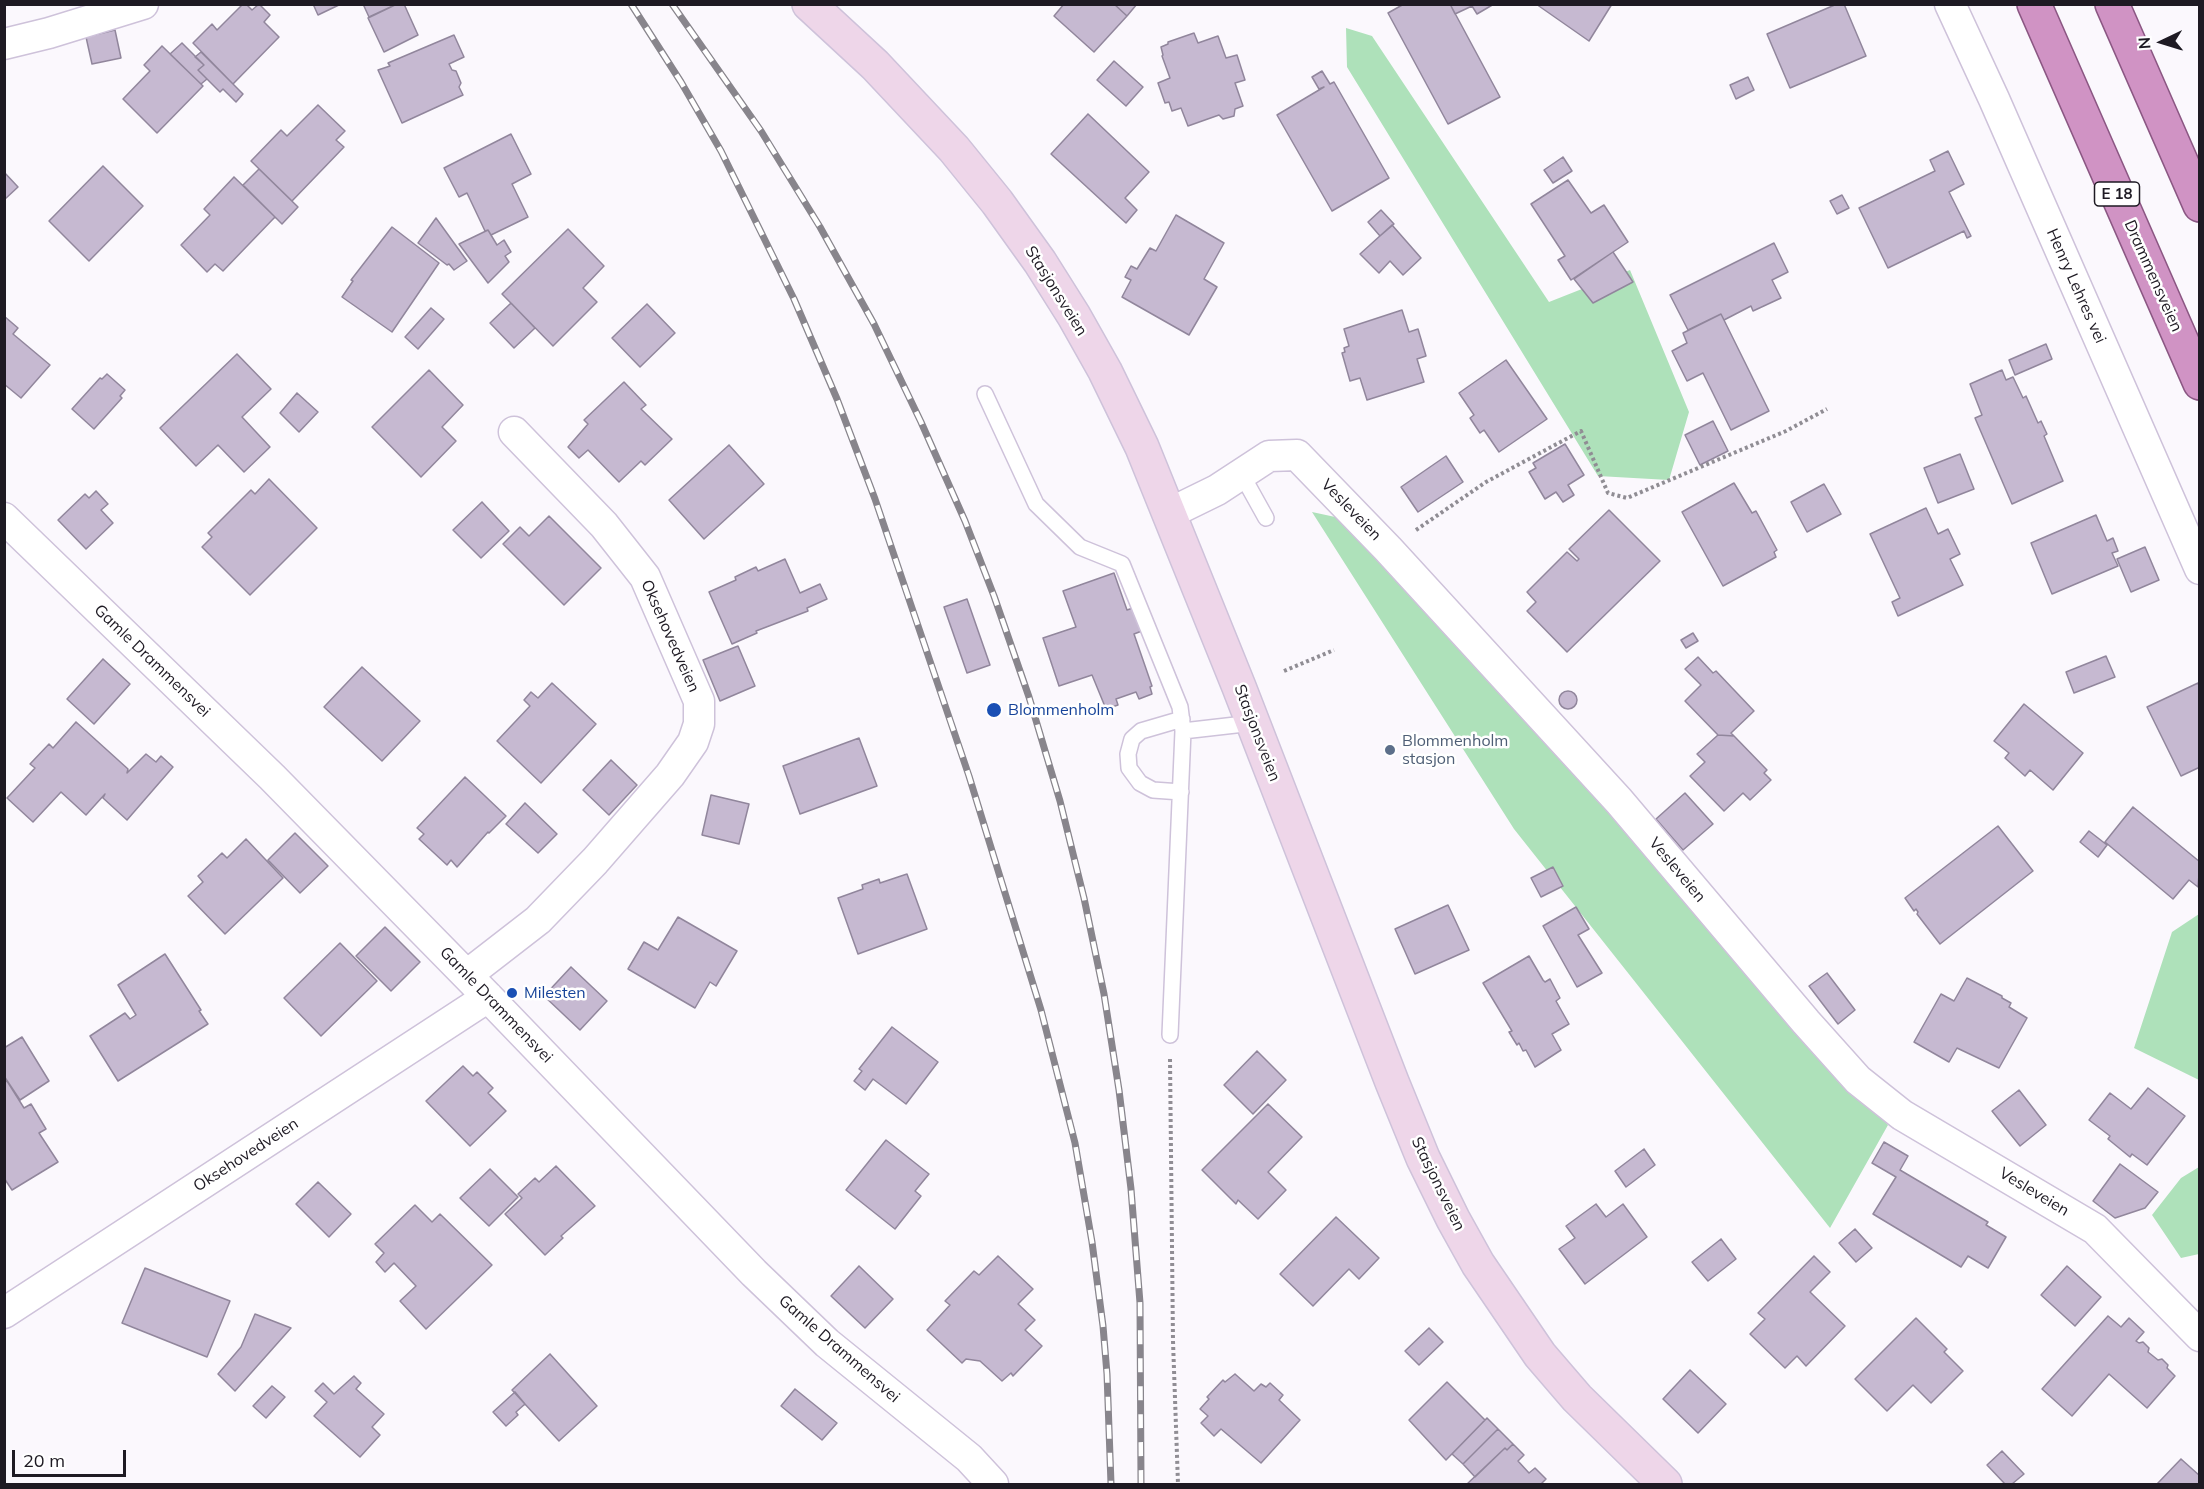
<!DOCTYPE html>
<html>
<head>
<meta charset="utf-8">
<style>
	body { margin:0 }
	#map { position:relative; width:2204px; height:1489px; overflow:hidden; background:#fbf8fd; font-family:Mulish,sans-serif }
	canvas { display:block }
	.frame { position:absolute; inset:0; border:6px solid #1e1a23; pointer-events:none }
	.north { position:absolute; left:2132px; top:12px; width:60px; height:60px; -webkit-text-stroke:4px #fff; paint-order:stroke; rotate:266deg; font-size:16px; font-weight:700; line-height:24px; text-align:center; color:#1e1a23 }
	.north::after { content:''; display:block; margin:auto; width:21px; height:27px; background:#1e1a23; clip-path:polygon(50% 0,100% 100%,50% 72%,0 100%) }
	.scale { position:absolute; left:12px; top:1450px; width:114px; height:27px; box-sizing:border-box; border:3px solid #1e1a23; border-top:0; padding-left:8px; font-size:18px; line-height:21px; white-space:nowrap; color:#1e1a23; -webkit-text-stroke:4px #fff; paint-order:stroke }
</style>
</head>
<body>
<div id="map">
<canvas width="2204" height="1489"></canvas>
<div class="frame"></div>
<div class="north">N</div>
<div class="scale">20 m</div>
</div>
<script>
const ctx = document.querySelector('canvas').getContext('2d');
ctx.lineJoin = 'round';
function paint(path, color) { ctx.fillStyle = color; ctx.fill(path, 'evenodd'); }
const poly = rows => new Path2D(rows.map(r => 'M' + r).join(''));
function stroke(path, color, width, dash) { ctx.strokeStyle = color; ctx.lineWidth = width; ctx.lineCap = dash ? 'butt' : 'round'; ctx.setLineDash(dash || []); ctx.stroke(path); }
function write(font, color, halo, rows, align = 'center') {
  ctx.font = font + ' Mulish,sans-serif'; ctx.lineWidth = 5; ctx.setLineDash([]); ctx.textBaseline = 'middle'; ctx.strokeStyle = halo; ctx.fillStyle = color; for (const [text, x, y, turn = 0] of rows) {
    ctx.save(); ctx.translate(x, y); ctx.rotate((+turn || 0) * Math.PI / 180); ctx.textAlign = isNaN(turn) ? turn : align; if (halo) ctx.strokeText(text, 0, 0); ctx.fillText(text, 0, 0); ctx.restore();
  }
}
const green = poly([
	[1346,28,1372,36,1549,302,1630,270,1689,412,1669,480,1598,476,1347,67],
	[1312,512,1363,523,1888,1125,1830,1228,1514,829],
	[2199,914,2199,1080,2134,1048,2172,932],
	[2199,1167,2199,1254,2181,1258,2152,1215,2181,1178]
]);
const building = poly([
	[243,4,246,4,252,10,259,4,270,15,264,22,279,37,233,84,193,43,212,24,217,30,243,4],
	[313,4,341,4,318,15,313,4],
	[363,4,397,4,369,17,363,4],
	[397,4,404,4,418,35,384,52,368,18,397,4],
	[1064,4,1114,4,1127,16,1094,52,1054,16,1064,4],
	[1114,4,1137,4,1127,16,1114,4],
	[1404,4,1450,4,1500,97,1448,124,1388,13,1404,4],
	[1450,4,1494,4,1477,14,1472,6,1455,14,1450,4],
	[1536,4,1612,4,1589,41,1536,4],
	[1837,4,1844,4,1866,56,1790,88,1767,34,1837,4],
	[115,30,121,58,92,64,86,37,115,30],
	[1194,33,1198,43,1218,36,1226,58,1237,55,1245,80,1235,83,1243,106,1235,109,1234,116,1223,119,1219,115,1188,126,1181,108,1172,111,1169,102,1165,103,1158,83,1170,78,1162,56,1163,55,1161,47,1168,44,1168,42,1194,33],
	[454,35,464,57,449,64,452,70,456,71,461,83,459,87,463,95,402,123,378,70,390,66,388,63,454,35],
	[182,43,204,65,198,70,207,79,201,84,170,54,182,43],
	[162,46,203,86,157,133,123,99,150,71,144,65,162,46],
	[201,52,243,94,236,102,223,89,220,92,198,70,204,65,195,57,201,52],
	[1114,61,1143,87,1126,106,1097,80,1114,61],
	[1322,71,1330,84,1334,82,1389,178,1332,211,1277,115,1324,87,1319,89,1312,77,1322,71],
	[1748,77,1754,90,1736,99,1730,85,1748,77],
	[318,105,345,131,336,140,344,147,292,201,251,161,281,130,287,136,318,105],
	[1088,114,1149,172,1125,198,1137,210,1126,223,1051,154,1088,114],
	[511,134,531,174,512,184,528,217,491,235,488,230,485,231,467,193,459,197,444,168,511,134],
	[1948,151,1964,184,1949,192,1971,236,1967,238,1964,231,1888,268,1859,208,1935,171,1930,160,1948,151],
	[1563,157,1572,171,1553,183,1544,170,1563,157],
	[103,166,143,206,89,261,49,221,103,166],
	[259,169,298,207,282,224,243,185,259,169],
	[4,172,18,187,4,200,4,172],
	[234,177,275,217,223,271,215,264,207,272,181,245,210,215,204,209,234,177],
	[1568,180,1591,213,1604,205,1628,242,1571,280,1558,260,1565,256,1531,204,1568,180],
	[1842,195,1849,208,1837,214,1830,201,1842,195],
	[1381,210,1394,224,1380,236,1368,222,1381,210],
	[1176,215,1224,243,1204,279,1217,287,1189,335,1122,297,1131,280,1125,277,1131,266,1137,269,1150,248,1156,251,1176,215],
	[436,218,467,261,454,270,449,264,447,265,418,243,436,218],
	[1392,225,1421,258,1403,275,1390,261,1379,273,1360,254,1392,225],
	[392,227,439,263,392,332,342,297,353,281,351,280,392,227],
	[568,229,604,266,583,288,597,302,553,346,502,294,568,229],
	[488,230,497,245,504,240,511,252,505,256,509,262,488,283,459,244,488,230],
	[1774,243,1788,272,1772,280,1781,298,1753,311,1751,306,1724,320,1721,314,1688,330,1670,295,1774,243],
	[1613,252,1633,282,1593,303,1574,279,1613,252],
	[511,303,535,328,514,348,490,323,511,303],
	[647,304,675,333,640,367,612,338,647,304],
	[431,308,444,319,418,349,405,337,431,308],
	[1402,310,1409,332,1418,329,1426,356,1417,359,1424,382,1367,400,1360,378,1350,381,1342,353,1345,352,1344,348,1349,346,1344,329,1402,310],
	[1721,314,1769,411,1731,430,1703,373,1687,381,1672,351,1687,343,1683,333,1721,314],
	[4,316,18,328,13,334,50,365,21,398,4,384,4,316],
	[2046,344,2052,359,2015,375,2009,360,2046,344],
	[237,354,271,389,242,417,270,447,244,472,218,445,196,466,160,428,237,354],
	[1506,360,1547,419,1499,452,1484,430,1480,433,1470,418,1474,415,1459,393,1506,360],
	[429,370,463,405,442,427,456,441,421,477,372,427,429,370],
	[2002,370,2006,380,2013,377,2023,398,2026,396,2038,423,2041,421,2047,434,2044,436,2063,481,2012,504,1975,418,1982,415,1970,384,2002,370],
	[107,374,125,390,120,396,122,398,94,429,72,409,100,378,102,379,107,374],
	[624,382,646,405,641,409,672,439,645,465,641,461,619,482,588,450,579,458,568,447,588,424,584,420,624,382],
	[297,393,318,412,299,432,280,413,297,393],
	[1713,421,1728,451,1700,465,1685,435,1713,421],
	[1565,444,1584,475,1568,485,1574,495,1563,502,1556,492,1545,499,1529,472,1536,468,1533,463,1565,444],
	[729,445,764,484,704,539,669,500,729,445],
	[1960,454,1974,489,1938,503,1924,468,1960,454],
	[1446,456,1463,482,1418,512,1401,487,1446,456],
	[269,479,317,528,250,595,202,547,212,537,208,533,251,490,255,494,269,479],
	[1734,483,1752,513,1756,511,1777,550,1774,552,1776,557,1723,586,1682,512,1734,483],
	[1824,484,1841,514,1807,532,1791,502,1824,484],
	[96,491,108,504,101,510,113,523,86,549,58,520,85,494,89,498,96,491],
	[482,502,509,531,481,558,453,530,482,502],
	[1926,508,1938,534,1948,529,1960,554,1950,559,1963,585,1898,616,1892,602,1900,598,1870,534,1926,508],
	[1609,510,1660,561,1567,652,1527,611,1536,602,1527,592,1567,552,1577,561,1579,559,1569,549,1609,510],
	[2096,515,2107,541,2113,538,2118,551,2112,553,2118,566,2052,594,2031,543,2096,515],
	[549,516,601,568,564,605,503,544,520,527,529,536,549,516],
	[2145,547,2159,580,2131,592,2117,559,2145,547],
	[785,559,800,593,820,584,827,599,807,608,808,611,756,631,757,633,732,644,709,592,736,580,735,577,756,567,758,571,785,559],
	[1114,573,1127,610,1139,606,1147,629,1134,634,1152,686,1150,687,1152,694,1139,699,1136,692,1116,699,1118,705,1106,709,1092,675,1059,686,1043,638,1076,627,1063,591,1114,573],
	[967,599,990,665,967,673,944,607,967,599],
	[1693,633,1698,641,1686,648,1681,640,1693,633],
	[738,646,755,686,720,701,703,660,738,646],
	[2106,656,2115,677,2074,693,2066,672,2106,656],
	[1698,657,1713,673,1716,671,1754,711,1731,733,1734,736,1718,735,1685,701,1701,685,1685,669,1698,657],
	[103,659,130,684,94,724,67,699,103,659],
	[362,667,420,721,382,761,324,707,362,667],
	[552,683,596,724,541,783,497,741,530,706,524,700,531,692,538,698,552,683],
	[2198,683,2200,687,2200,767,2181,776,2147,707,2198,683],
	'1559 700a9 9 0 1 1 18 0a9 9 0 1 1-18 0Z',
	[2024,704,2083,753,2053,790,2030,770,2025,776,2005,758,2009,753,1994,741,2024,704],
	[76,722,128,769,127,773,146,754,156,762,161,756,173,767,127,820,103,798,105,794,86,815,61,792,33,822,7,798,35,768,30,764,49,744,53,748,76,722],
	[1718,735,1734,736,1767,770,1764,773,1771,780,1750,800,1743,793,1724,811,1690,776,1705,762,1697,754,1718,735],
	[859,738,877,786,800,814,783,766,859,738],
	[611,760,637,785,609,815,583,790,611,760],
	[465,777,506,816,489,833,488,832,457,867,451,860,447,865,419,839,424,834,417,828,465,777],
	[1685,793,1713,824,1683,850,1656,819,1685,793],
	[711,795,749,804,739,844,702,835,711,795],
	[525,803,557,834,538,853,506,824,525,803],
	[2133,807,2200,862,2198,887,2189,880,2173,899,2105,842,2133,807],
	[1998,826,2033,871,1940,944,1917,914,1918,912,1916,909,1914,911,1905,898,1998,826],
	[2089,831,2107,845,2098,857,2080,842,2089,831],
	[295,833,328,866,300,893,268,860,295,833],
	[246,839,283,878,225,934,188,896,203,882,198,876,222,853,227,858,246,839],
	[1553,867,1563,886,1541,897,1531,878,1553,867],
	[907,874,927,929,858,954,838,898,863,889,862,885,879,879,880,883,907,874],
	[1448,905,1469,950,1415,974,1395,929,1448,905],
	[1576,907,1589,929,1578,935,1602,973,1577,987,1543,926,1576,907],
	[678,917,737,951,716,986,710,982,695,1008,628,969,644,942,658,950,678,917],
	[385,927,420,962,391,991,356,956,385,927],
	[340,943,377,981,321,1036,284,998,340,943],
	[165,954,201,1010,199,1011,208,1024,118,1081,90,1036,125,1013,130,1019,136,1015,118,985,165,954],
	[1529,956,1543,980,1545,982,1550,979,1560,998,1556,1001,1569,1024,1552,1034,1561,1050,1535,1067,1526,1050,1523,1051,1519,1043,1517,1045,1509,1032,1512,1031,1483,983,1529,956],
	[571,967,607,1001,580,1030,544,996,571,967],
	[1827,973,1855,1010,1838,1024,1809,986,1827,973],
	[1967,978,2002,996,2002,998,2011,1003,2009,1007,2027,1018,1999,1068,1957,1048,1949,1062,1914,1042,1941,994,1954,1001,1967,978],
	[892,1027,938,1062,906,1104,873,1079,865,1090,854,1081,862,1071,859,1069,892,1027],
	[22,1037,49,1081,20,1100,4,1076,4,1048,22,1037],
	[1257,1051,1286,1080,1253,1114,1224,1085,1257,1051],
	[463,1066,473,1076,477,1072,493,1088,488,1093,506,1111,470,1146,426,1101,463,1066],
	[7,1081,24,1108,31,1104,46,1129,39,1133,58,1162,12,1190,4,1178,4,1083,7,1081],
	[2148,1088,2185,1116,2147,1165,2132,1154,2130,1157,2108,1139,2110,1136,2089,1120,2110,1093,2131,1109,2148,1088],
	[2019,1090,2046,1125,2020,1146,1992,1111,2019,1090],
	[1268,1104,1302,1137,1268,1172,1286,1190,1258,1219,1238,1200,1236,1204,1202,1170,1268,1104],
	[886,1140,929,1174,915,1191,921,1196,895,1229,846,1190,886,1140],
	[1884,1142,1908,1156,1900,1170,1988,1222,1986,1225,2006,1237,1988,1268,1968,1256,1961,1267,1873,1214,1896,1177,1872,1163,1884,1142],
	[1644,1149,1655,1165,1626,1187,1615,1171,1644,1149],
	[2120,1164,2158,1192,2145,1208,2115,1218,2093,1201,2120,1164],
	[556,1166,595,1206,561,1236,563,1238,545,1255,505,1214,522,1198,518,1194,535,1178,539,1182,556,1166],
	[490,1169,518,1197,489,1226,460,1198,490,1169],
	[318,1182,351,1214,329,1237,296,1204,318,1182],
	[1596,1204,1606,1217,1623,1204,1647,1237,1585,1284,1559,1249,1575,1238,1566,1226,1596,1204],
	[415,1205,432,1222,440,1214,492,1265,426,1329,400,1301,416,1286,394,1263,385,1272,376,1262,384,1253,375,1244,415,1205],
	[1336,1217,1379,1258,1359,1279,1349,1269,1313,1306,1280,1274,1336,1217],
	[1855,1229,1872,1248,1856,1262,1839,1243,1855,1229],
	[1721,1239,1736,1259,1708,1281,1692,1262,1721,1239],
	[998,1256,1033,1289,1018,1304,1035,1320,1025,1330,1042,1346,1013,1376,1011,1373,1002,1381,980,1361,966,1359,962,1363,927,1330,950,1305,945,1301,974,1271,979,1275,998,1256],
	[1814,1256,1830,1272,1810,1292,1845,1326,1806,1366,1797,1356,1785,1368,1750,1334,1765,1319,1758,1313,1814,1256],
	[859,1266,893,1299,865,1328,831,1296,859,1266],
	[2067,1266,2101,1297,2075,1326,2041,1295,2067,1266],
	[145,1268,230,1301,207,1357,122,1323,145,1268],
	[255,1314,291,1328,235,1391,218,1374,241,1347,255,1314],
	[2108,1316,2121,1327,2129,1318,2144,1332,2136,1341,2139,1343,2143,1342,2149,1348,2148,1352,2158,1360,2162,1359,2168,1365,2167,1368,2175,1376,2147,1408,2109,1374,2072,1416,2042,1389,2108,1316],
	[1916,1318,1947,1349,1944,1352,1963,1371,1931,1403,1913,1385,1887,1411,1855,1379,1916,1318],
	[1429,1328,1443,1342,1419,1365,1405,1351,1429,1328],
	[550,1354,597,1406,559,1441,512,1390,550,1354],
	[1690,1370,1726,1404,1698,1433,1663,1399,1690,1370],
	[1235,1374,1254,1391,1261,1384,1266,1387,1270,1383,1283,1395,1279,1400,1300,1420,1261,1463,1221,1429,1214,1436,1201,1423,1208,1416,1200,1409,1209,1399,1207,1397,1223,1380,1225,1382,1235,1374],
	[354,1376,361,1383,356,1389,384,1414,372,1427,380,1435,360,1457,314,1416,327,1402,315,1391,323,1383,334,1394,354,1376],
	[1447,1382,1485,1420,1446,1460,1409,1420,1447,1382],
	[272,1386,285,1397,266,1418,253,1406,272,1386],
	[795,1389,837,1423,822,1440,781,1406,795,1389],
	[515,1392,525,1404,516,1412,518,1415,506,1426,493,1412,515,1392],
	[1487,1418,1498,1429,1463,1464,1452,1454,1487,1418],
	[1498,1429,1513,1444,1507,1450,1505,1448,1475,1477,1463,1464,1498,1429],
	[1513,1444,1524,1455,1518,1461,1529,1473,1535,1468,1546,1479,1541,1484,1467,1484,1505,1448,1507,1450,1513,1444],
	[2002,1451,2024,1474,2012,1484,2005,1484,1987,1465,2002,1451],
	[2181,1459,2200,1476,2200,1484,2157,1484,2181,1459]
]);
const path = poly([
	[1416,530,1486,482,1581,431,1608,493,1627,498,1786,431,1827,409],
	[1284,671,1334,650],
	[1170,1059,1173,1341,1178,1484]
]);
const service = poly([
	[985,394,1036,504,1080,547,1122,564,1180,707,1183,731,1170,1035],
	[1241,473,1266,518],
	[1183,731,1253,723],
	[1181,792,1153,790,1140,783,1129,768,1128,754,1132,739,1141,731,1182,719]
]);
const minor = poly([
	[1950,4,1994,99,2200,569],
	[4,44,49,33,143,4],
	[1168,514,1217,490,1269,456,1297,455,1388,549,1619,801,1806,1022,1858,1080,1902,1115,2095,1229,2200,1336],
	[4,518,272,777,488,997,754,1273,827,1343,969,1458,993,1484],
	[467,975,538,920,595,861,670,775,693,742,699,724,699,701,645,577,604,525,514,432],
	[4,1313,488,997]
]);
const secondary = poly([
	[809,4,875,65,954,149,997,202,1040,262,1074,316,1105,371,1142,447,1239,687,1392,1082,1423,1158,1453,1219,1478,1264,1540,1355,1577,1398,1665,1484]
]);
const trunk = poly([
	[2034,4,2200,383],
	[2112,4,2200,205]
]);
const rail = poly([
	[631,4,681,82,721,151,794,299,837,399,875,499,969,776,1041,1010,1075,1143,1092,1242,1103,1326,1107,1374,1111,1484],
	[672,4,761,131,820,227,874,324,921,422,965,521,994,596,1029,697,1060,801,1084,898,1104,994,1119,1090,1131,1189,1140,1303,1141,1484]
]);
const markers = [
	[994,710,8,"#1a4fb4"],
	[1390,750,6,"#5c6f8a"],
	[512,993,6,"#1a4fb4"]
];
const shields = [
	[2117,194,45]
];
const shieldNames = [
	["E 18",2117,194]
];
const streetNames = [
	["Drammensveien",2153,276,66],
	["Henry Lehres vei",2076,286,66],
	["Stasjonsveien",1056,291,58],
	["Vesleveien",1351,510,46],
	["Oksehovedveien",670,636,66],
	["Gamle Drammensvei",152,661,44],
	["Stasjonsveien",1257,733,69],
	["Vesleveien",1677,870,50],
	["Gamle Drammensvei",496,1005,46],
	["Oksehovedveien",246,1155,-33],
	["Stasjonsveien",1438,1184,64],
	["Vesleveien",2034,1192,31],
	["Gamle Drammensvei",839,1349,41]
];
const transitNames = [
	["Blommenholm",1008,710],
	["Milesten",524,993]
];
const serviceNames = [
	["Blommenholm",1402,741],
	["stasjon",1402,759]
];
paint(green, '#aee1ba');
paint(building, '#c6b9d1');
stroke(building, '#91869c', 1.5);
stroke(service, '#cec2da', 18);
stroke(minor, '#cec2da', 33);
stroke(secondary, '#cec2da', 36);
stroke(trunk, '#8b5783', 36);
stroke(path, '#908d94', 4, [3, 3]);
stroke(service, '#fff', 15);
stroke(minor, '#fff', 30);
stroke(secondary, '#eed6e9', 33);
stroke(trunk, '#d093c4', 33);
stroke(rail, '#88858c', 7);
stroke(rail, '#fff', 4.5, [14]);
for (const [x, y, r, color] of markers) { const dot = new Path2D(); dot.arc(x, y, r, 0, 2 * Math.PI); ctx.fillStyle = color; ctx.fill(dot); stroke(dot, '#fff', 2); }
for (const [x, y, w] of shields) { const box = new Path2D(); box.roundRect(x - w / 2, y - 12, w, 24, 4.5); ctx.fillStyle = '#fff'; ctx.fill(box); stroke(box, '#1e1a23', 1.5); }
write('bold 15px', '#1e1a23', null, shieldNames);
write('16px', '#1e1a23', '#fff', streetNames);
write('16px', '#164399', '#fff', transitNames, 'left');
write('16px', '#4e5e75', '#fff', serviceNames, 'left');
</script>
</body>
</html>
